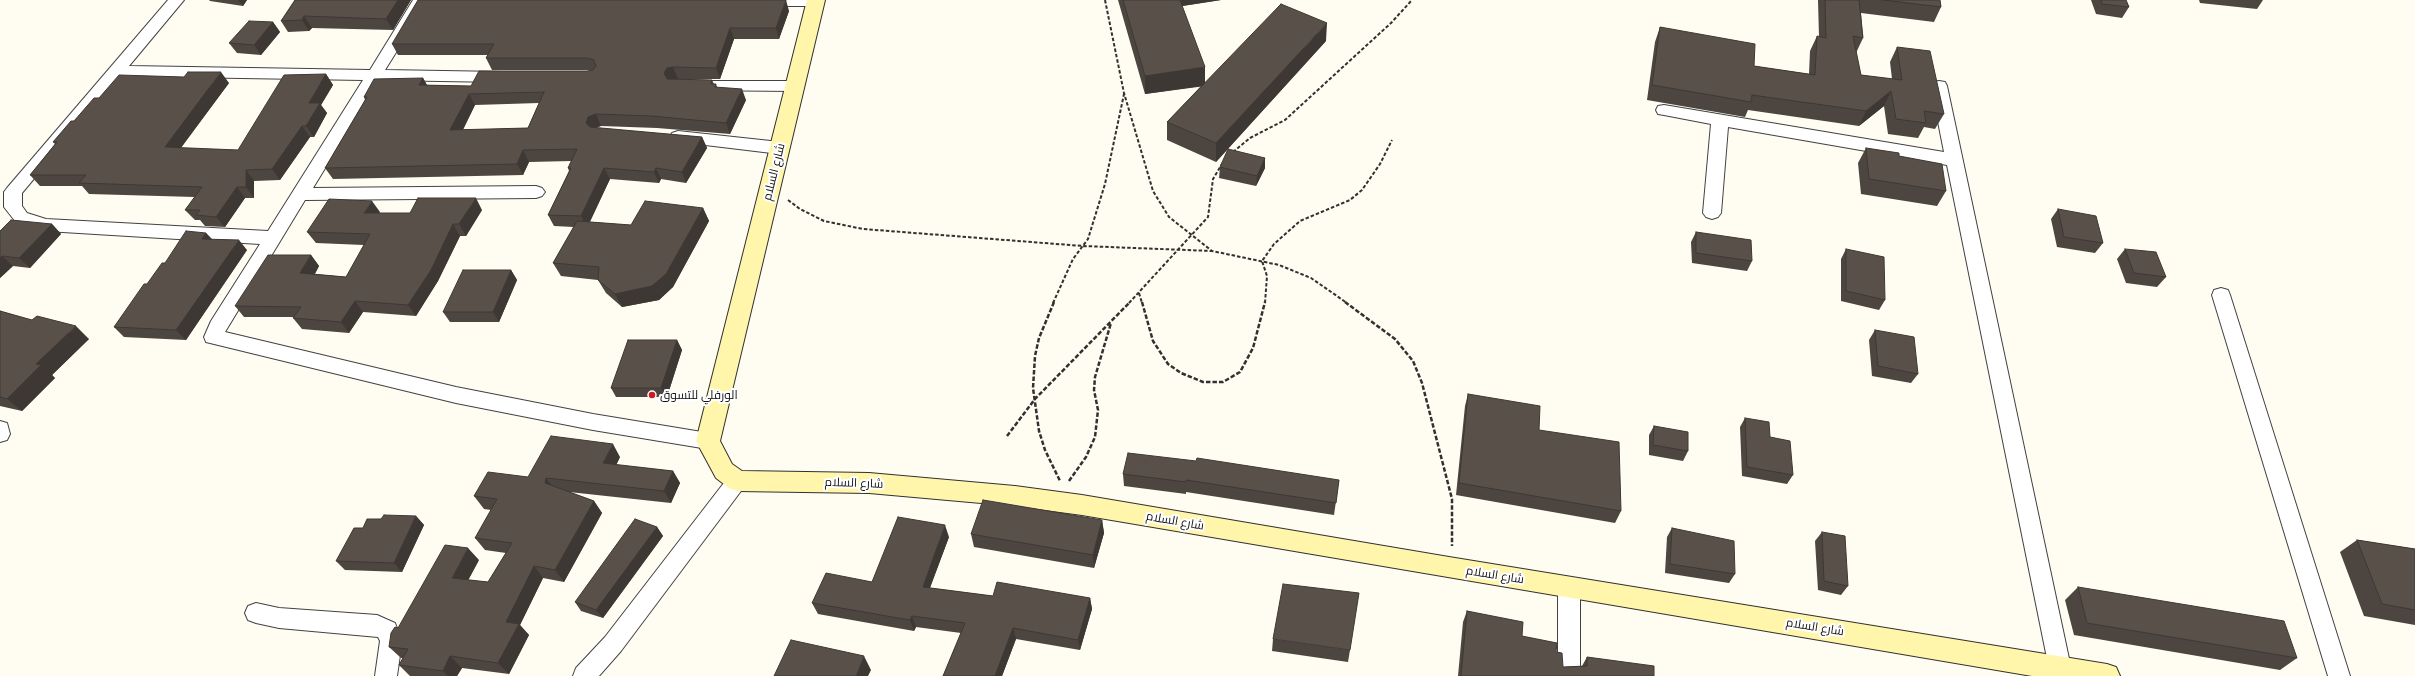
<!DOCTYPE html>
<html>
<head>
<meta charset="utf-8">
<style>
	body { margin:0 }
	canvas { display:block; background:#fffcf1 }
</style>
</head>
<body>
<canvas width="2415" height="676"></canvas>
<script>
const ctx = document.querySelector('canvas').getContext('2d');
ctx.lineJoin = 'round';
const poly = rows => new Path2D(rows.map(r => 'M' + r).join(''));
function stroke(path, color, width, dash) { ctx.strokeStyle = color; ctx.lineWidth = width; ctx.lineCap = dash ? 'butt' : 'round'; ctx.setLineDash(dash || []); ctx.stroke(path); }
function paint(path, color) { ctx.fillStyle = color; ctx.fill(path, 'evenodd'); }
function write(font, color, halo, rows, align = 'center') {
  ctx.font = font + ' "Playfair Display",Cairo,serif'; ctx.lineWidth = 4; ctx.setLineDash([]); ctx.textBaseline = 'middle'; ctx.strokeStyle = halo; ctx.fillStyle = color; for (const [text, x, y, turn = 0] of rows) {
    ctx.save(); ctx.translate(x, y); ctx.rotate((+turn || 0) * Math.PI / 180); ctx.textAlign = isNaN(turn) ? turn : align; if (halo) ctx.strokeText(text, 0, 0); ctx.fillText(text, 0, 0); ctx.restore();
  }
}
const pathFar1 = poly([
	[1105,0,1124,93,1153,191,1169,217,1212,251,1279,265,1311,278,1347,303],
	[1233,152,1250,138,1285,120,1391,23,1412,0],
	[788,200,800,209,824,221,863,229,1083,246,1212,251],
	[1139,293,1142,303],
	[1053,303,1073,259,1088,239,1105,184,1124,94],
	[1129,303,1208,217,1213,179,1225,159],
	[1265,303,1267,276,1262,261,1274,244,1300,221,1350,200,1362,190,1380,164,1392,140]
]);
const path = poly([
	[1054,302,1039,338,1035,356,1033,388,1039,431,1045,450,1060,481],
	[1142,302,1153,341,1168,364,1181,373,1203,382,1223,382,1240,372,1253,348,1265,302],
	[1345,302,1395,339,1413,361,1422,383,1452,499,1452,546],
	[1007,436,1035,399,1130,302],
	[1069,481,1086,457,1095,437,1098,410,1094,390,1095,377,1111,323]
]);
const minor = poly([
	[168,0,184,0,129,66,370,70,413,0,429,0,385,70,502,72,508,73,510,77,508,81,502,82,379,80,313,188,536,186,542,188,545,192,542,196,536,198,305,200,225,332,456,387,593,414,708,433,715,435,718,441,715,447,708,449,593,430,456,403,206,342,204,337,211,321,260,244,46,231,15,221,4,207,4,192,7,188,168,0],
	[120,76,363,80,268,231,46,219,27,213,22,206,22,193,120,76],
	[754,0,823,0,824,1,816,6,761,6,756,4,754,0],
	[690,81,795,81,801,82,803,86,801,90,795,91,684,90,682,86,684,82,690,81],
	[1939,81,1945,82,1947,86,2071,668,2067,676,2052,676,2049,668,1947,165,1728,127,1721,213,1718,217,1712,219,1706,217,1703,213,1711,124,1664,115,1658,114,1656,110,1658,106,1664,105,1944,152,1931,86,1933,82,1939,81],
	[678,131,780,142,786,144,788,148,786,152,780,154,672,141,670,137,672,133,678,131],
	[2221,288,2228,290,2230,295,2350,676,2328,676,2212,295,2214,290,2221,288],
	[0,421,7,423,10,434,7,440,0,442,0,421],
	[737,472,744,475,747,481,744,487,621,651,599,676,573,676,576,668,605,637,730,475,737,472],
	[1569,577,1577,580,1580,587,1580,676,1558,676,1558,587,1561,580,1569,577],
	[256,603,279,608,377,615,395,623,402,641,397,676,375,676,380,641,378,637,279,628,256,623,248,620,245,613,248,606,256,603]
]);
const secondary = poly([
	[807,0,825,0,720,441,732,464,742,471,869,473,1015,486,1082,495,1449,557,2107,664,2116,667,2120,676,2032,676,1082,515,1015,506,869,493,737,491,729,488,716,478,696,441,807,0]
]);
const wall = poly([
	[209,0,247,0,243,6,210,1],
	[295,0,411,0,393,30,312,28,309,31,288,32,281,21],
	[748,0,773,0,789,11,779,39,734,39,720,79,672,79,712,80,714,84,716,84,717,87,746,100,730,134,657,128,601,126,595,128,702,137,707,148,686,183,661,179,659,183,610,179,590,222,631,225,703,208,709,221,673,287,659,300,622,307,606,293,598,280,561,276,553,263,574,227,554,226,548,215,569,171,568,168,571,161,529,162,523,175,333,179,325,168,365,100,364,97,423,78,427,85,471,86,587,71,593,70,492,70,486,58,488,55,398,55,392,44],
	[539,103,528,128,463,130,475,105],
	[1118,0,1221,0,1182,6,1205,82,1326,41,1216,162,1167,140,1167,122,1201,86,1145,94],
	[1818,0,1940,0,1941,7,1934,22,1861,13,1863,38,1856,53,1861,75,1892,79,1890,62,1897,47,1944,114,1935,129,1924,127,1918,138,1888,134,1884,106,1859,126,1748,110,1745,117,1647,100,1655,42,1660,27,1754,66,1809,74,1810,51,1817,36,1819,37],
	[2091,0,2126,0,2129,7,2122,18,2096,14],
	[2199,0,2263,0,2257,9,2200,3],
	[273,22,280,32,261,55,237,53,229,43],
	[326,74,333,85,321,105,327,113,314,137,310,137,280,180,254,181,254,198,245,198,225,227,205,226,200,220,195,220,185,210,195,197,89,194,82,186,40,186,30,175,55,144,53,142,74,121,99,98,229,83,181,148,238,150],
	[1866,148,1946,191,1937,206,1861,194,1858,163],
	[1265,158,1265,168,1256,186,1219,178,1220,167],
	[2058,209,2103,243,2095,253,2057,247,2051,219],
	[482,210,466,236,460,236,438,281,416,316,363,312,349,333,302,329,293,318,294,317,244,317,235,306,311,255,319,266,315,274,346,277,364,245,316,243,307,232,380,212,379,213,410,213],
	[52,224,61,234,30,268,13,266,0,278,0,231],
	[1696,232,1752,261,1747,271,1692,263,1691,242],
	[206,233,212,239,247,250,186,340,124,337,114,327,147,284,165,263],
	[1846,249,1885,300,1879,310,1841,301,1841,259],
	[2125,249,2166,277,2157,287,2126,283,2117,259],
	[511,270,517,280,499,322,450,322,443,312],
	[0,311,89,339,52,375,55,378,22,411,0,406],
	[1875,330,1918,374,1911,383,1872,376,1869,340],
	[677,340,682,350,667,397,616,397,611,388],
	[1468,394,1539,430,1621,511,1615,523,1456,495,1465,406],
	[1745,418,1770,437,1793,475,1787,484,1742,476,1740,427],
	[1654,426,1688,451,1683,461,1649,455,1649,435],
	[620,457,616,465,673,471,680,483,671,503,569,492,594,501,602,513,564,582,543,578,520,625,529,635,509,674,462,668,457,676,410,676,399,665,403,658,401,658,389,647,398,628,479,560,468,580,488,582,506,553,485,550,475,538,491,510,484,509,474,496,528,477],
	[1123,474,1339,480,1334,515,1186,492,1186,494,1124,486],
	[416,516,424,525,402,572,345,570,336,561,363,528,381,519],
	[1102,520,1104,533,1094,568,974,547,971,534],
	[657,527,663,536,603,618,581,611,575,602],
	[1672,528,1735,574,1729,583,1665,573,1667,537],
	[1822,532,1848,586,1841,595,1818,590,1815,541],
	[949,537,930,588,993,596,1090,598,1092,609,1080,650,1016,639,1002,676,943,676,961,633,916,627,914,631,818,614,812,603,872,582],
	[2357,540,2415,549,2415,625,2364,616,2340,552],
	[2078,587,2297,658,2280,670,2074,635,2065,600],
	[1467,611,1522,636,1556,652,1563,667,1582,666,1587,657,1654,676,1458,676,1463,622],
	[1273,639,1350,650,1348,662,1272,651]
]);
const shadedWall = poly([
	[238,0,247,0,243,6],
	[398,0,411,0,393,30,386,19],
	[786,0,789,11,779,39,776,28],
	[1176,0,1221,0,1176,7],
	[304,16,312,28,309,31,302,20],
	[273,22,280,32,261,55,254,45],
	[1327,23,1326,41,1216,162,1216,143],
	[730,28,734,39,720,79,716,68],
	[673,67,678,79,672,80,669,84,664,73,667,68],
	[1205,67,1205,86,1145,94,1145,76],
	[221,72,229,83,173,158,165,147],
	[326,74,333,85,321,105,327,113,314,137,306,126,309,103],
	[423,78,429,89,419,85],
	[742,89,746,100,730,134,726,123],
	[1891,91,1884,106,1859,126,1866,111],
	[469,94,475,105,457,141,450,130],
	[596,114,601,126,594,128,592,134,586,123,588,117],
	[302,126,310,137,280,180,272,169],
	[702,137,707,148,686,183,682,172],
	[523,150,529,162,523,175,517,164],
	[1265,158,1265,168,1256,186,1257,176],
	[604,168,610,179,587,227,581,216],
	[656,168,661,179,659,183,654,172],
	[246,170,254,181,254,198,246,187],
	[237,187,245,198,225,227,216,217],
	[476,198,482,210,466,236,459,224],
	[372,201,380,212,372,224,364,213],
	[703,208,709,221,673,287,659,300,622,307,615,294],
	[52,224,61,234,30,268,19,258],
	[453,224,460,236,438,281,416,316,408,305],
	[206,233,215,243,202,239],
	[239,240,247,250,186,340,176,330],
	[311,255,319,266,309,284,300,273],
	[2,256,13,266,0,278,0,258],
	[511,270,517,280,499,322,493,312],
	[355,301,363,312,349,333,341,322],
	[76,326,89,339,52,375,55,378,22,411,7,399,36,364],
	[677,340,682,350,667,397,661,388],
	[613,444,620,457,611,476,603,463],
	[673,471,680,483,671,503,664,491],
	[546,478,555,490,545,483],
	[594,501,602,513,564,582,555,570],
	[416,516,424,525,402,572,394,563],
	[1102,520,1104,533,1094,568,1093,555],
	[945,525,949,537,926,598,923,587],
	[657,527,663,536,603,618,596,610],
	[468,548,479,560,463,590,452,578],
	[534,566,543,578,520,625,529,635,509,674,498,663,506,622],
	[1090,598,1092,609,1080,650,1078,640],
	[912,616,916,627,914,631,910,620],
	[1013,628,1016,639,1002,676,995,676],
	[450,656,462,668,457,676,448,676,443,671],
	[864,656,871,670,868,676,856,676]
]);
const building = poly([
	[295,0,398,0,386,19,304,16,302,20,281,21,295,0],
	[418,0,786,0,776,28,730,28,716,68,673,67,667,68,664,73,667,79,712,80,711,84,716,84,715,87,742,89,726,123,652,116,596,114,588,117,586,123,590,127,702,137,682,172,656,168,654,172,604,168,581,216,548,215,571,168,568,168,577,149,523,150,517,164,325,168,367,97,364,97,374,79,423,78,419,85,471,86,479,71,587,71,593,70,596,66,594,60,587,58,486,58,494,44,392,44,418,0],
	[544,92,528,128,450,130,469,94,544,92],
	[1123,0,1180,0,1205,67,1145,76,1123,0],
	[1825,0,1859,0,1863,38,1853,36,1861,75,1902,80,1897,47,1930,51,1944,114,1924,111,1926,123,1896,119,1891,91,1866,111,1752,95,1751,102,1652,85,1660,27,1755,44,1754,66,1815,75,1817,36,1826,38,1825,0],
	[1883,0,1940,0,1941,7,1883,0],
	[2101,0,2126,0,2129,7,2102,4,2101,0],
	[1281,4,1327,23,1216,143,1167,122,1281,4],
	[249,21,273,22,254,45,229,43,249,21],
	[188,72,221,72,165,147,238,150,284,75,326,74,309,103,320,103,306,126,302,126,272,169,246,170,246,187,237,187,216,217,196,215,200,210,185,210,202,187,79,183,86,175,30,175,57,142,53,142,71,121,74,121,94,98,99,98,119,75,184,77,188,72],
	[1866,148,1899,153,1899,156,1942,164,1946,191,1869,179,1866,148],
	[1228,149,1265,158,1257,176,1220,167,1228,149],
	[418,198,476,198,459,224,453,224,431,270,408,305,355,301,341,322,293,318,301,307,235,306,268,255,311,255,300,273,346,277,370,234,307,232,329,199,372,201,364,213,410,213,418,198],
	[645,201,703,208,666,274,652,286,615,294,598,280,599,267,553,263,577,221,631,225,645,201],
	[2058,209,2096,216,2103,243,2064,237,2058,209],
	[11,220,52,224,19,258,2,256,0,258,0,231,11,220],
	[186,231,206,233,202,239,239,240,176,330,114,327,144,284,147,284,162,263,165,263,186,231],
	[1696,232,1751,240,1752,261,1696,253,1696,232],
	[1846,249,1884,257,1885,300,1846,291,1846,249],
	[2125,249,2156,252,2166,277,2134,273,2125,249],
	[463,270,511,270,493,312,443,312,463,270],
	[0,311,32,320,37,316,76,326,36,364,41,365,7,399,0,397,0,311],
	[1875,330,1914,337,1918,374,1878,366,1875,330],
	[628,340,677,340,661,388,611,388,628,340],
	[1468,394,1540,406,1539,430,1619,442,1621,511,1459,483,1468,394],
	[1745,418,1769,422,1770,437,1790,441,1793,475,1747,467,1745,418],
	[1654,426,1688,432,1688,451,1653,445,1654,426],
	[551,436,613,444,603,463,673,471,664,491,546,478,545,483,594,501,555,570,534,566,506,622,519,624,498,663,450,656,443,671,399,665,408,649,389,647,391,633,395,627,398,628,445,545,468,548,452,578,488,582,512,543,475,538,497,499,474,496,488,472,528,477,551,436],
	[1128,453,1196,461,1197,458,1339,480,1336,503,1186,480,1186,482,1123,474,1128,453],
	[983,500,1102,520,1093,555,971,534,983,500],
	[384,515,416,516,394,563,336,561,354,528,363,528,367,519,381,519,384,515],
	[898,517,945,525,923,587,993,596,997,582,1090,598,1078,640,1013,628,995,676,943,676,965,623,912,616,910,620,812,603,826,573,872,582,898,517],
	[635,519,657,527,596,610,575,602,635,519],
	[1672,528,1734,541,1735,574,1670,564,1672,528],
	[1822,532,1845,536,1848,586,1824,581,1822,532],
	[2357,540,2415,549,2415,610,2382,604,2357,540],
	[1283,584,1359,593,1350,650,1273,639,1283,584],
	[2078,587,2284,621,2297,658,2087,623,2078,587],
	[1467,611,1523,622,1522,636,1557,643,1556,652,1562,653,1563,667,1587,666,1587,657,1654,666,1654,676,1461,676,1467,611],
	[791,640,864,656,856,676,774,676,791,640]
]);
const markers = [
	[652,395,4,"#cb1b24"]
];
const streetNames = [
	["شارع السلام",774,172,-76],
	["شارع السلام",854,483,2],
	["شارع السلام",1175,521,10],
	["شارع السلام",1495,575,9],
	["شارع السلام",1815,627,9]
];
const poiNames = [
	["الورفلي للتسوق",660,395]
];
stroke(minor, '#424242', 2);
stroke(secondary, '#313131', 2);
stroke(pathFar1, '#313131', 2, [3.5, 2]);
stroke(path, '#313131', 2.5, [4.5, 2]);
paint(minor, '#fff');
paint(secondary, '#fff6ac');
paint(wall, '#4d4540');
paint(shadedWall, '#3e3834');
paint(building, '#59504a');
stroke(building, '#3e3834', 1);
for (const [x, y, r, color] of markers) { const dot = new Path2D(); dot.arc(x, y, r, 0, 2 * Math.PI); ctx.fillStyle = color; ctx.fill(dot); stroke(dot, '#fff', 1.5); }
write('12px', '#0f0f0f', '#fff', streetNames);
write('12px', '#0f0f0f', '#fff', poiNames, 'left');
</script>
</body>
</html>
